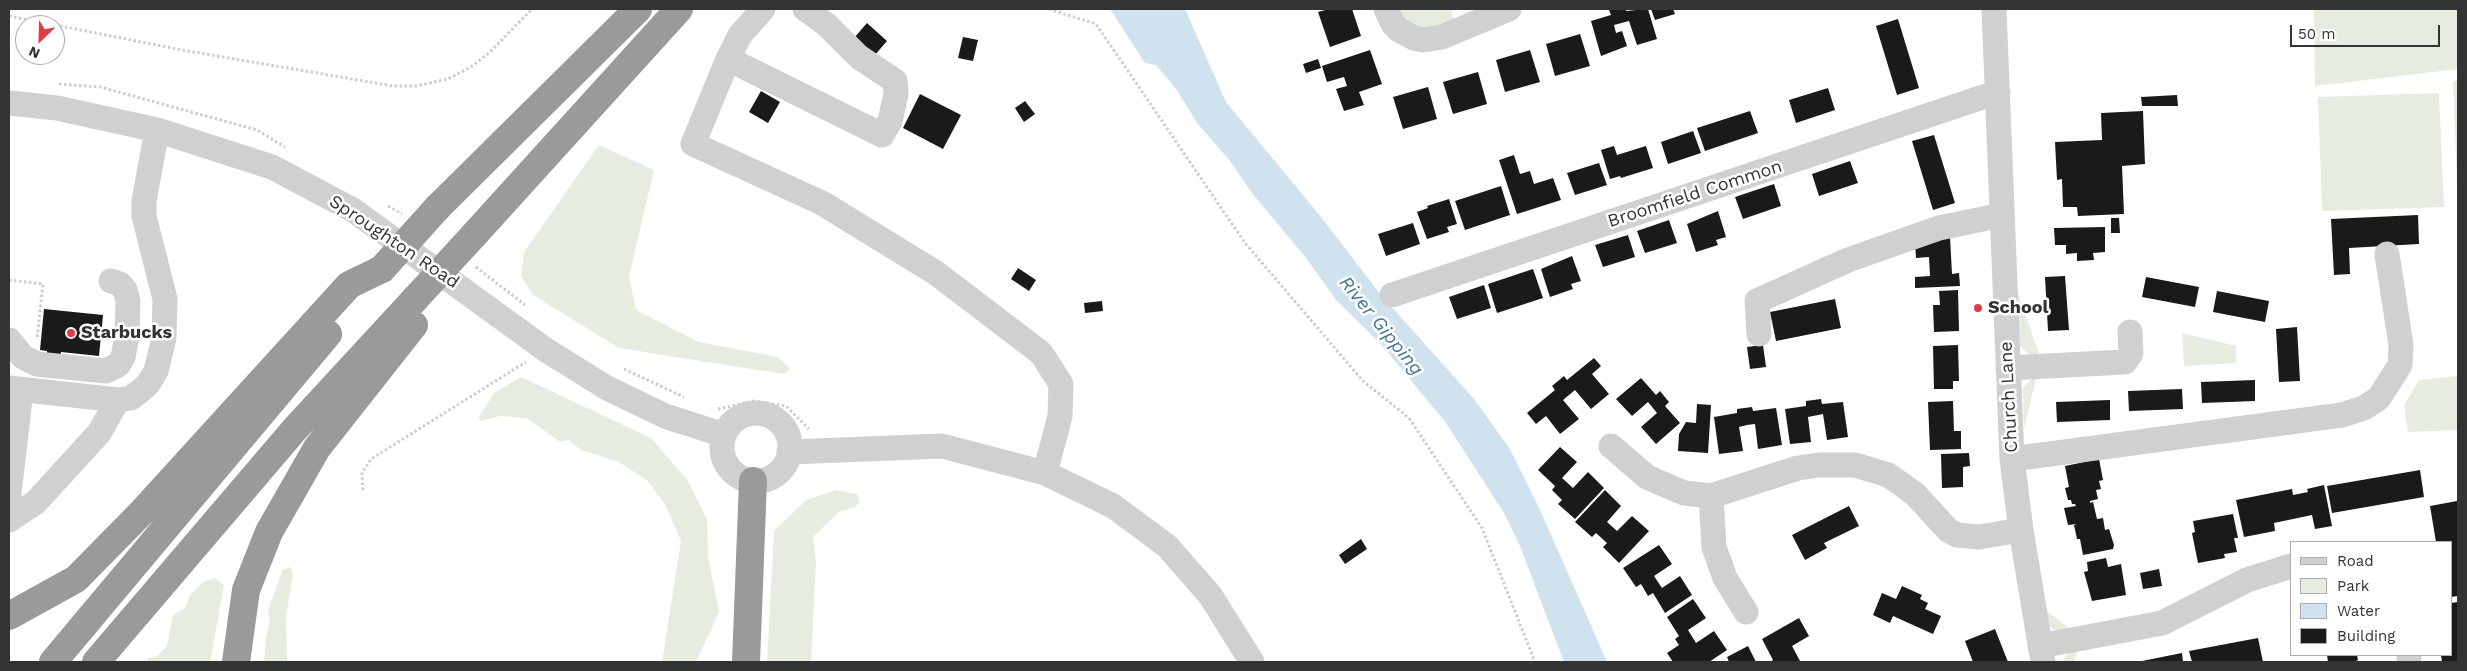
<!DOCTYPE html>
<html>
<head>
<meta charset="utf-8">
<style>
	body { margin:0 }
	#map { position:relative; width:2467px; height:671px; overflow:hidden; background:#fff; font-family:"Work Sans",sans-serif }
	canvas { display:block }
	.frame { position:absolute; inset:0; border:10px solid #333; pointer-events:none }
	.legend { position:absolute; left:2290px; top:541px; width:162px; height:115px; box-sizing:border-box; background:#fff; border:1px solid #adadad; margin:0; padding:6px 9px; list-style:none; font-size:15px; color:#333 }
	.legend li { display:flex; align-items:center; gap:10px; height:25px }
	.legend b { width:25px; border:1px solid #adadad }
	.north { position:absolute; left:15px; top:15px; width:50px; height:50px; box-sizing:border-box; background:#fff; border:1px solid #adadad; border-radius:50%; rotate:204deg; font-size:14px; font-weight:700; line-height:20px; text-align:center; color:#333 }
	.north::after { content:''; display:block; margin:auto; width:18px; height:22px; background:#e63946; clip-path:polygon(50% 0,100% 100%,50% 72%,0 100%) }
	.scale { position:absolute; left:2290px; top:25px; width:150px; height:22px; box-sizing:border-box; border:2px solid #333; border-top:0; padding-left:6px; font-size:15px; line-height:18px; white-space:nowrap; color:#333; -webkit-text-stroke:4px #fff; paint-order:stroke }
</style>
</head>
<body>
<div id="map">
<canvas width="2467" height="671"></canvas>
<div class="frame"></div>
<ul class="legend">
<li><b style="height:6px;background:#d0d0d0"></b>Road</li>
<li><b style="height:14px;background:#e6ecdf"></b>Park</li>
<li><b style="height:14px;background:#cfe2ee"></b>Water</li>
<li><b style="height:14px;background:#1a1a1a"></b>Building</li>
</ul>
<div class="north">N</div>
<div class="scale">50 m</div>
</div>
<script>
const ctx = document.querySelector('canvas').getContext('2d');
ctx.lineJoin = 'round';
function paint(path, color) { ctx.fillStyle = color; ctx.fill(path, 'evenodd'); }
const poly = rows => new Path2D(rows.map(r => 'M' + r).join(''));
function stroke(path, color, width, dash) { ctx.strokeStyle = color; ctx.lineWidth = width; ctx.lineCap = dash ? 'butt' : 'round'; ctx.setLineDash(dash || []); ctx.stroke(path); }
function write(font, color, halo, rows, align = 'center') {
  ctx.font = font + ' "Work Sans",sans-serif'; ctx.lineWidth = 5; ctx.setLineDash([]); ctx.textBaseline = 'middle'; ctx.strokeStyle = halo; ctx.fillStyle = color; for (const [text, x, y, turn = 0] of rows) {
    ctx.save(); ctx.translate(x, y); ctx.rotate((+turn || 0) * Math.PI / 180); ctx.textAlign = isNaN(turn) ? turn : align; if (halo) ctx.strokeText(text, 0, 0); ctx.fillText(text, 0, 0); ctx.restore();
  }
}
const green = poly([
	[1394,9,1451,9,1455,23,1420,32],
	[2314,9,2458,9,2458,69,2315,86],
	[2453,81,2458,81,2458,185,2457,185],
	[2439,93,2444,207,2322,211,2318,97],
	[599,145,654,170,629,277,636,310,699,342,778,357,790,369,784,374,619,348,533,295,521,276,524,252],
	[2018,293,2039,354,2030,355,2020,346],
	[2182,333,2236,346,2236,363,2184,366],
	[2037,374,2024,429,2023,388],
	[2458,376,2458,430,2408,432,2404,405,2419,380],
	[521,377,651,438,688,481,707,519,708,557,719,612,696,662,662,662,681,541,666,506,648,481,619,462,581,450,568,440,560,442,527,418,500,416,481,421,478,418,495,392],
	[836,490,857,494,860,502,855,507,839,512,813,537,816,562,811,662,767,662,774,531,806,500],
	[290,567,293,575,286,617,287,662,264,662,266,638,270,623,268,610,283,570],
	[215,578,224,585,210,662,147,662,148,658,156,657,167,646,173,615,185,608,191,594,203,582],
	[2041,607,2076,633,2060,633,2053,629,2049,625],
	[2078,649,2074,662,2062,662,2068,653]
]);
const water = poly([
	[1110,9,1185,9,1226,102,1321,217,1381,295,1474,399,1510,449,1541,512,1607,662,1564,662,1520,546,1504,513,1446,423,1381,344,1337,301,1306,258,1252,193,1230,161,1197,123,1177,90,1156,65,1145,63]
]);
const building = poly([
	[1329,9,1352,9,1361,36,1330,47,1318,12],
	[1615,9,1626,9,1626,11,1648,9,1657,39,1637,45,1629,21,1614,25,1616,33,1622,31,1627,46,1601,56,1591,21,1611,15,1609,10],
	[1651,9,1673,9,1675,14,1655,20],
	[1898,19,1919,88,1897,95,1876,26],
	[867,23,887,41,874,56,854,38],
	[1580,34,1590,66,1555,76,1546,44],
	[963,37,978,40,973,61,958,58],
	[1370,50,1382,84,1359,92,1364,105,1344,111,1336,89,1347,86,1344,77,1327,82,1322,66],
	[1530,50,1540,82,1505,92,1496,60],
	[1318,59,1321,68,1306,73,1303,64],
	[1478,72,1487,104,1453,114,1443,82],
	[1428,87,1437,119,1403,129,1393,97],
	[1828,88,1835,110,1796,123,1789,100],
	[761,91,780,102,768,123,749,112],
	[920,94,961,115,943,149,903,128],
	[2177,95,2178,106,2142,106,2141,97],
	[1025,101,1035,114,1024,122,1015,108],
	[1750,111,1758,133,1705,151,1697,128],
	[2143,111,2145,164,2122,166,2124,214,2078,216,2077,207,2063,207,2062,179,2057,180,2055,142,2102,140,2101,113],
	[1693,131,1701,153,1668,164,1661,142],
	[1934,135,1955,203,1933,210,1912,141],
	[1614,146,1617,155,1646,146,1653,168,1621,178,1620,176,1610,179,1601,150],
	[1514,155,1520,174,1530,171,1534,184,1553,178,1561,200,1517,214,1499,160],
	[1850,161,1858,183,1819,196,1812,174],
	[1599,163,1607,185,1575,195,1567,173],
	[1774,184,1781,206,1743,219,1735,197],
	[1501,186,1510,215,1465,230,1455,201],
	[1449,199,1457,224,1447,227,1449,232,1427,239,1417,212,1428,208,1427,206],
	[1718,211,1726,237,1716,240,1718,245,1696,252,1687,224],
	[2418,215,2419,244,2349,248,2350,274,2334,275,2331,219],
	[2111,218,2119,218,2120,233,2111,233],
	[1669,220,1677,243,1645,253,1637,231],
	[1413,223,1420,244,1386,256,1378,234],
	[2105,227,2105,252,2093,253,2094,260,2077,261,2077,253,2066,254,2066,245,2055,245,2054,228],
	[1628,235,1635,257,1603,267,1595,245],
	[1950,237,1952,274,1959,273,1960,286,1915,288,1915,277,1930,276,1929,257,1916,258,1915,242],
	[1572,256,1581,281,1571,284,1573,289,1550,297,1541,269],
	[1018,268,1036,280,1029,291,1011,279],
	[1533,269,1543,298,1497,313,1488,284],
	[2065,276,2069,330,2048,331,2045,277],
	[2146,277,2199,287,2195,307,2142,297],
	[1484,285,1491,308,1457,319,1449,297],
	[1958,290,1959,331,1934,332,1933,305,1940,305,1939,291],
	[2217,291,2269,301,2265,322,2213,312],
	[1835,299,1841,328,1776,341,1770,312],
	[1102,301,1103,311,1085,313,1084,303],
	[44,309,103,315,99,356,61,352,60,358,47,357,47,351,40,350],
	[2297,327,2300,381,2279,382,2276,329],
	[1763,345,1766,367,1750,369,1747,347],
	[1958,345,1959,381,1953,381,1953,389,1934,389,1933,346],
	[1594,358,1601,366,1592,374,1609,394,1591,409,1575,390,1563,400,1579,419,1560,434,1546,416,1536,424,1527,413,1555,390,1552,386,1564,376,1567,380],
	[1641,378,1656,395,1660,391,1669,402,1665,406,1680,423,1656,444,1641,427,1657,413,1648,402,1632,416,1616,399],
	[2255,380,2255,401,2202,403,2201,382],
	[2182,389,2183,409,2129,411,2128,391],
	[1821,399,1822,404,1843,402,1848,437,1827,440,1823,414,1808,417,1811,442,1790,444,1785,409,1806,406,1806,401],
	[2110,400,2110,420,2057,422,2056,402],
	[1953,401,1954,431,1961,431,1961,449,1930,450,1928,402],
	[1697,404,1711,405,1708,453,1678,451,1679,434,1686,422,1696,423],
	[1752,407,1753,411,1776,408,1782,445,1758,449,1755,424,1747,425,1739,427,1743,451,1719,454,1714,417,1737,413,1737,409],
	[1560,447,1577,462,1562,478,1573,488,1588,472,1604,488,1575,519,1558,504,1562,500,1552,490,1555,486,1538,470],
	[1969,453,1970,466,1963,467,1963,487,1942,488,1941,454],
	[2099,459,2103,480,2099,481,2101,489,2096,490,2098,499,2090,501,2090,503,2093,502,2097,519,2103,518,2105,530,2109,529,2114,545,2113,549,2083,555,2080,539,2077,539,2074,525,2077,524,2068,525,2064,508,2076,506,2075,504,2072,504,2071,500,2068,500,2065,488,2069,487,2065,466],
	[2420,470,2424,497,2332,513,2327,486],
	[2324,485,2332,526,2315,529,2312,515,2274,523,2275,531,2244,537,2236,500,2292,489,2293,495,2308,492,2307,489],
	[1605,490,1621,506,1607,522,1617,531,1632,516,1649,531,1619,563,1603,547,1607,543,1596,533,1592,537,1575,522],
	[2457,501,2458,596,2451,597,2451,542,2436,542,2430,506],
	[1849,506,1859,526,1824,543,1827,548,1805,560,1792,535],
	[2233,514,2238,538,2234,538,2237,552,2224,554,2225,558,2198,563,2192,533,2195,532,2193,521],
	[1361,539,1367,549,1345,564,1339,555],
	[1659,545,1672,564,1654,576,1662,588,1680,576,1692,595,1665,613,1653,593,1648,596,1641,584,1636,587,1623,568],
	[2106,558,2108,567,2121,564,2126,595,2092,601,2084,572,2088,571,2087,562],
	[2159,569,2162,586,2143,589,2140,573],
	[1902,586,1922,595,1920,599,1928,603,1925,609,1941,616,1933,634,1893,616,1890,623,1873,615,1882,593,1896,599],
	[1693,599,1706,618,1688,630,1696,643,1714,631,1727,650,1709,662,1673,662,1667,653,1679,645,1675,639,1679,636,1667,617],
	[2458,602,2458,662,2442,662,2441,655,2451,655,2451,603],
	[1799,618,1809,636,1792,646,1800,661,1770,662,1773,660,1762,639],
	[1995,629,2008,662,1973,662,1965,641],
	[2258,638,2263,662,2192,662,2189,651],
	[1748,646,1756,662,1729,662,1727,657],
	[2182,653,2183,662,2142,662,2142,661],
	[2327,655,2357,655,2358,660,2354,662,2328,662]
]);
const path = poly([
	[1049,9,1096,24,1245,243,1363,381,1409,418,1482,528,1535,662],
	[9,16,54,25],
	[55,25,182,50,393,86,416,86,448,79,471,67,490,52,532,9],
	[59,84,100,87,257,130,285,147],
	[388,206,402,214],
	[476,267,525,305],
	[9,280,43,284,37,339],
	[624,369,684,397],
	[718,409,754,401,786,406,809,429],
	[363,490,362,473,371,459,526,362]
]);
const minor = poly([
	[763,9,740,35,728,59,693,144,822,203,936,273,1041,353,1061,384,1060,416,1045,473],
	[1386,9,1393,24,1399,30,1414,38,1423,40,1442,37,1509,9],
	[1994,9,2012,459,2021,530,2043,662],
	[728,59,882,135,890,121,896,94,895,81,859,57,827,25,805,9],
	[9,103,57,108,157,130,272,167,353,210,546,350,607,388,665,416,724,435],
	[1392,295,1998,92],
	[1759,334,1757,301,1848,260,1939,228,2002,215],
	[9,340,23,357,37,364,106,371,118,365,123,357,127,336,128,301,125,290,120,284,111,281],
	[2008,368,2125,362,2131,353,2130,332],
	[9,388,118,400,131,398,139,392,148,384,156,371,164,338,165,299,144,216,144,201,157,130],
	'722 447a34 34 0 1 1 68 0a34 34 0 1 1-68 0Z',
	[1611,446,1647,477,1684,493,1711,496,1798,468,1819,465,1855,465,1888,475,1901,484,1915,494,1948,530,1957,535,1979,537,2021,530],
	[789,452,942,446,1045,473,1113,506,1167,546,1210,595,1252,662],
	[2012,459,2342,415,2364,408,2379,398,2400,365,2401,345,2387,254],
	[9,494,21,390],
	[1711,496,1714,547,1725,578,1746,612],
	[9,520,36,502,99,433,118,400],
	[2040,646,2162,623,2247,580,2291,566],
	[2409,662,2409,655]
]);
const highway = poly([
	[438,207,638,9],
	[474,235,679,9],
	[9,616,76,579,143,511,349,285,382,269],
	[53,662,328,334],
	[96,662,294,430,415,299],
	[236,662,246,590,269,532,317,448,414,325],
	[746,662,753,481]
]);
const highwayBridge = poly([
	[382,269,438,207],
	[415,299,474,235]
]);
const markers = [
	[1978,308,5,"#e63946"],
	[71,333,5,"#e63946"]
];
const streetNames = [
	["Broomfield Common",1695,194,-18],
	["Sproughton Road",394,242,34],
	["Church Lane",2009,397,-93]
];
const poiNames = [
	["School",1988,308],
	["Starbucks",81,333]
];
const waterNames = [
	["River Gipping",1381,326,51]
];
paint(green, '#e6ecdf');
paint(water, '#cfe2ee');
paint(building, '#1a1a1a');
stroke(path, '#cdcdcd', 3, [2.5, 2.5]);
stroke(minor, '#d0d0d0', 25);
stroke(highway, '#9a9a9a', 28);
stroke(highwayBridge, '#9a9a9a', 28);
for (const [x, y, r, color] of markers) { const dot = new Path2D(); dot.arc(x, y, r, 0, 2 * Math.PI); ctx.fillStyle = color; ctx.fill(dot); stroke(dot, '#fff', 2); }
write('18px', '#333', '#fff', streetNames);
write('bold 18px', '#333', '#fff', poiNames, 'left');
write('italic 19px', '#3f7597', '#fff', waterNames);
</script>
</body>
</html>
